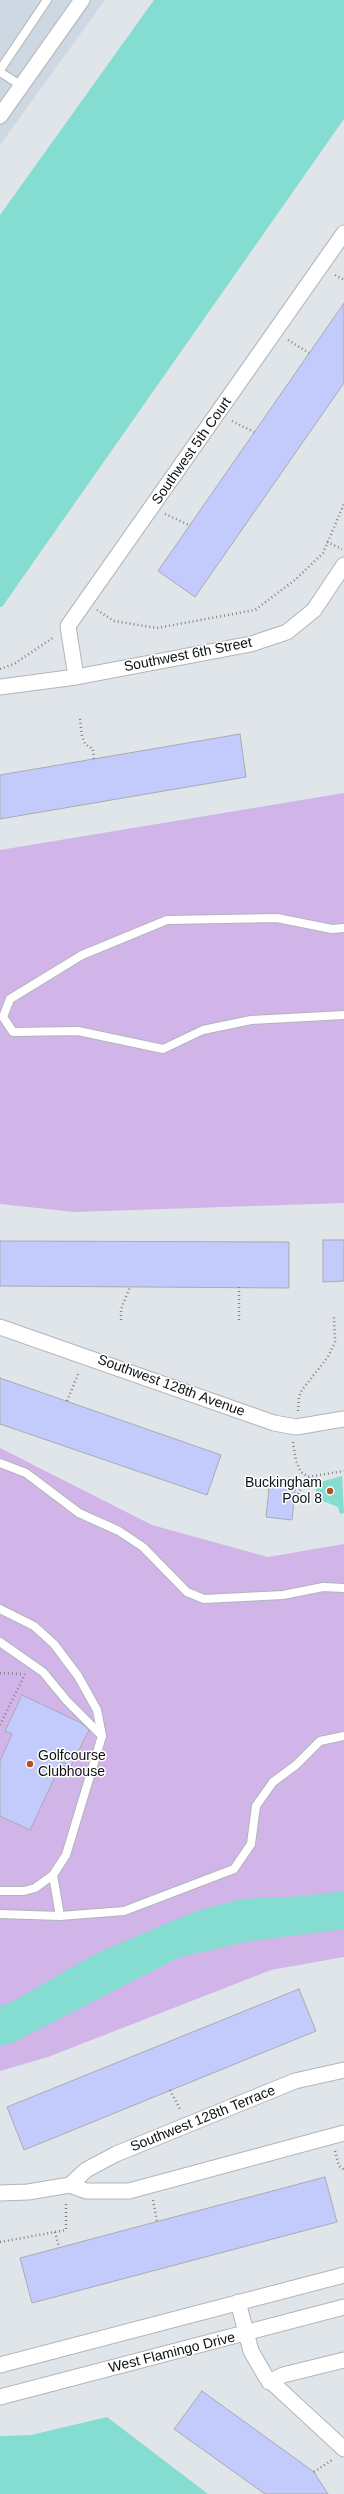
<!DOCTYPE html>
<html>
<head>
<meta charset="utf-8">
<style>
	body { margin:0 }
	canvas { display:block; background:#e0e5ea }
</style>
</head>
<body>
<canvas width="344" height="2494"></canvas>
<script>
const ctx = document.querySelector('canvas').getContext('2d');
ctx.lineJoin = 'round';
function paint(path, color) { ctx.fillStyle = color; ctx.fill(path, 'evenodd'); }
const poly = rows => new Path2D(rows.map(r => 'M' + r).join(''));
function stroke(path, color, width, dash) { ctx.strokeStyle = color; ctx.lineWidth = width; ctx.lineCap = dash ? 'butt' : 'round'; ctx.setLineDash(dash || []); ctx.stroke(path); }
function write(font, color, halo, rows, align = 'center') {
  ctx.font = font + ' Helvetica,sans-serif'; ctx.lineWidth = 3; ctx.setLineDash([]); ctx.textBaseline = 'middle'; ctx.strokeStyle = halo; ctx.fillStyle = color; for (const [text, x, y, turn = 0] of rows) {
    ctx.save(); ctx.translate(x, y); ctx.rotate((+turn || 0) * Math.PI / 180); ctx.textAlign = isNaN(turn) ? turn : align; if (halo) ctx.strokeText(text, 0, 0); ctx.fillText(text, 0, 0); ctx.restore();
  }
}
const built = poly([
	[0,0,105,0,0,145]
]);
const green = poly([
	[344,793,344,1203,74,1212,0,1204,0,850],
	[0,1448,152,1525,268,1557,344,1544,344,1957,271,1970,48,2057,0,2071]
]);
const water = poly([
	[154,0,344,0,344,119,2,607,0,607,0,215],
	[342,1476,344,1513,340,1514,338,1507,315,1498,317,1483],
	[344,1891,344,1929,250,1941,180,1957,12,2043,0,2046,0,2006,10,2003,97,1953,196,1911,242,1899,301,1896],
	[107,2417,208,2494,0,2494,0,2436,31,2435]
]);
const building = poly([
	[344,303,344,383,195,597,158,571,344,303],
	[240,734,246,777,0,819,0,775,240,734],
	[323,1240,344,1240,344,1281,323,1282,323,1240],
	[0,1241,289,1242,289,1288,0,1286,0,1241],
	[0,1378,221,1455,207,1495,0,1424,0,1378],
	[270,1479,296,1482,292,1520,266,1517,270,1479],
	[22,1695,81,1723,89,1730,71,1766,62,1762,30,1830,0,1816,0,1761,12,1734,5,1731,22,1695],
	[299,1989,316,2031,24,2150,7,2107,299,1989],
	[325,2177,337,2222,32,2303,20,2258,325,2177],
	[202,2391,314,2472,328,2494,265,2494,174,2429,202,2391]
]);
const path = poly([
	[335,275,344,280],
	[288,340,309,353],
	[232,421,254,432],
	[165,514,189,525],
	[327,542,342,549],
	[97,610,114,621,157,628,255,610,295,580,323,553,344,504],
	[0,669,14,664,54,637],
	[80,719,82,736,85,744,93,749,94,759],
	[121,1320,121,1309,130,1287],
	[239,1320,239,1287],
	[67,1401,79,1372],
	[298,1411,299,1396,302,1390,328,1357,335,1342,334,1317],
	[293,1442,296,1461,301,1472,317,1483],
	[294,1501,308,1477,344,1471],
	[0,1673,22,1674],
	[0,1725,25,1674],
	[170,2090,181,2111],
	[335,2151,339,2166,344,2170],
	[153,2200,157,2222],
	[55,2232,59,2247],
	[0,2242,66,2230,66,2203],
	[314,2472,332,2460]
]);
const service = poly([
	[0,70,47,0],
	[0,72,22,86],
	[344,928,332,929,277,918,167,920,82,955,10,999,3,1017,13,1032,78,1031,163,1049,203,1030,251,1020,344,1015],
	[0,1463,26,1473,79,1513,119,1531,143,1547,187,1592,204,1599,283,1595,323,1587,344,1588],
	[0,1609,34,1626,54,1644,78,1676,97,1710,102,1736],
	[0,1642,43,1672,67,1701,102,1736,66,1855,53,1875,35,1888,24,1891,0,1891],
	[0,1914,60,1916,53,1875],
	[60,1916,124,1911,234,1869,251,1844,256,1806,273,1782,296,1765,320,1741,344,1736]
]);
const minor = poly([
	[0,116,82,0],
	[76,677,68,626,344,233],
	[0,687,76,677,251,644,287,632,314,610,344,565],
	[0,1327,274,1423,296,1427,344,1419],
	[70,2185,86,2191,129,2191,344,2133],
	[0,2193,28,2192,70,2185,86,2170,116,2154,295,2081,344,2070],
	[238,2302,251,2351,266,2377,344,2449],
	[0,2365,344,2275],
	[269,2382,283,2375,344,2360],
	[0,2397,344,2307]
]);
const markers = [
	[330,1491,4,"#b65123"],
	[30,1764,4,"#b65123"]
];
const streetNames = [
	["Southwest 5th Court",192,451,-55],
	["Southwest 6th Street",188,655,-11],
	["Southwest 128th Avenue",171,1386,20],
	["Southwest 128th Terrace",203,2119,-22],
	["West Flamingo Drive",172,2353,-14]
];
const poiNames = [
	["Buckingham",322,1483],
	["Pool 8",322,1499],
	["Golfcourse",38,1756,"left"],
	["Clubhouse",38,1772,"left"]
];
paint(built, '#ced8e3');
paint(green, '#d1b5e8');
paint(water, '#85dcd1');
paint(building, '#c3cafc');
stroke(building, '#aaabb1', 1);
stroke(service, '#b1b5ba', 10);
stroke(minor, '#b1b5ba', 17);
stroke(path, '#828588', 2.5, [1, 3]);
stroke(service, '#fff', 8);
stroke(minor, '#fff', 15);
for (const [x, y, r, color] of markers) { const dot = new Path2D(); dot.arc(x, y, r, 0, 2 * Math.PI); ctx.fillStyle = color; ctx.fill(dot); stroke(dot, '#fff', 1.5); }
write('14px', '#0e1011', '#fff', streetNames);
write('14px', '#0e1011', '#fff', poiNames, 'right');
</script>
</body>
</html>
